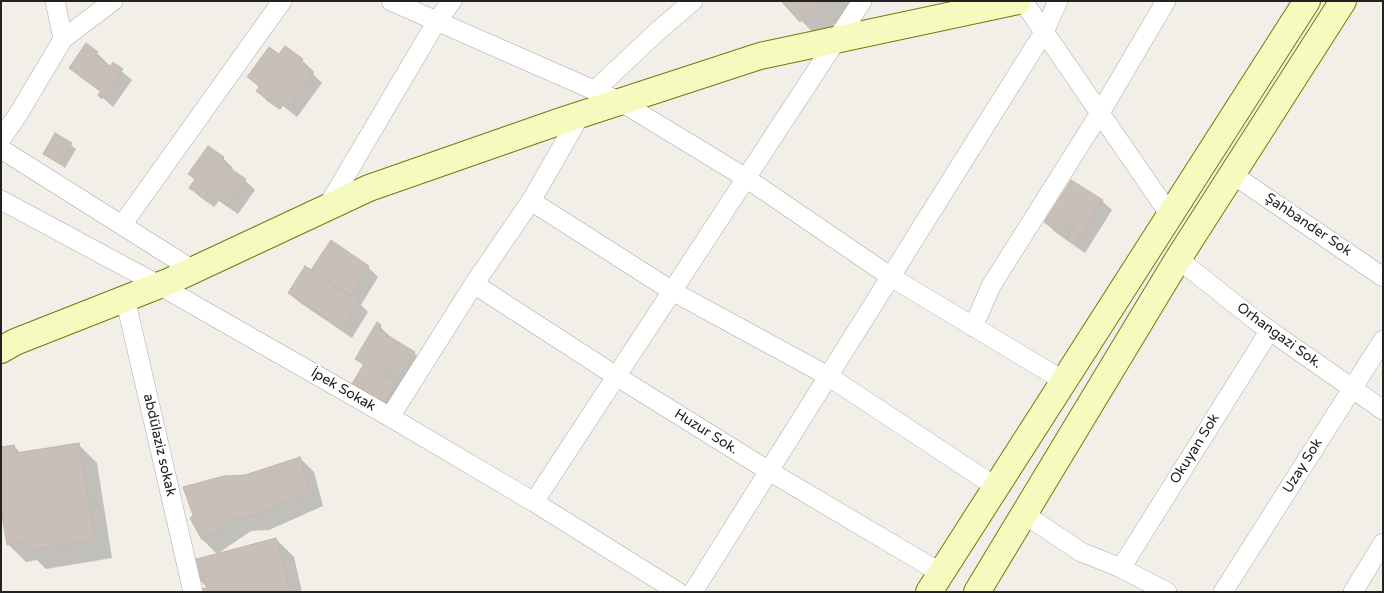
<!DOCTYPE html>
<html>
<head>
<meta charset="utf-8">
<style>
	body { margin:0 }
	#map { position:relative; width:1384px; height:593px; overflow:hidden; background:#f2efe9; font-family:"Varela Round",sans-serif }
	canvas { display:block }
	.frame { position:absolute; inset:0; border:2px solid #222; pointer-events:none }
</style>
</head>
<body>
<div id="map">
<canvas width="1384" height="593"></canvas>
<div class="frame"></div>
</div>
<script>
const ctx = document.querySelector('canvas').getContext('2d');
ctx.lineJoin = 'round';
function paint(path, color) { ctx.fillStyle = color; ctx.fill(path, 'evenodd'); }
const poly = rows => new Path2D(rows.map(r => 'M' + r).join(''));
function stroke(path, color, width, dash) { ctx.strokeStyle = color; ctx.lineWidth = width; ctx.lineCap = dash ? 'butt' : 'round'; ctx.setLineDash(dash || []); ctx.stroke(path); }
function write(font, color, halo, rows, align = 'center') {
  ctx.font = font + ' "Varela Round",sans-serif'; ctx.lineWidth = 5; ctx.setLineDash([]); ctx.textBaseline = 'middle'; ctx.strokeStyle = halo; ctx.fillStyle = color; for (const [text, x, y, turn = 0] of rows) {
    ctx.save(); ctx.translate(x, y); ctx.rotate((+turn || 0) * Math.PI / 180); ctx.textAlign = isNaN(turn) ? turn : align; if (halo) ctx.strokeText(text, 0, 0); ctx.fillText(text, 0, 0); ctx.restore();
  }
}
const shadow = poly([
	[783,1,859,1,819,39],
	[97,53,107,63,106,64,110,68,113,64,132,80,113,107,100,95,102,93,80,77,70,68],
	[279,56,302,60,312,70,310,71,322,83,297,117,283,106,280,110,267,101,258,91,260,88,248,77],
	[56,135,76,149,65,168,44,153],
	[209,148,223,158,233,168,231,171,245,180,255,190,238,214,219,201,214,207,200,197,190,187,196,180],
	[1102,201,1112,210,1085,253,1055,232,1045,222],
	[368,267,378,277,361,305,368,312,352,338,299,302,289,293],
	[377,324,395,341,414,353,428,367,397,420,365,401,364,366,356,359],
	[79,445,97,463,112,558,46,569,37,560,26,562,8,544,14,446,21,454],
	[300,458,314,472,323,506,269,530,251,531,217,554,203,540,191,518,194,515,245,476],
	[276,539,294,557,302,592,198,592,208,589,194,573]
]);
const building = poly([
	[781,1,822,1,800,22,781,1],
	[86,43,98,52,95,55,110,66,113,62,123,69,102,99,98,95,101,91,69,68,86,43],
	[285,46,303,59,298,66,303,70,306,66,314,72,287,108,272,97,269,101,256,91,260,86,247,77,269,47,279,54,285,46],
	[55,133,72,143,60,164,43,154,55,133],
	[208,146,224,157,221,162,246,179,227,205,208,192,204,198,189,188,195,179,188,174,208,146],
	[1071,180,1103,200,1074,244,1066,239,1074,227,1068,223,1062,234,1044,222,1071,180],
	[331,240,369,266,351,296,311,270,331,240],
	[305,266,360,301,342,329,288,293,305,266],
	[377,322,381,325,379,330,415,352,401,375,388,367,383,375,396,384,383,407,350,387,364,364,355,359,377,322],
	[79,443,95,540,27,551,25,541,7,545,1,511,1,447,14,445,16,453,79,443],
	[300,457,310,492,254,516,236,518,202,540,190,518,193,515,183,487,224,476,245,475,300,457],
	[276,538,290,592,196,592,196,589,207,588,203,573,193,574,189,561,276,538]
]);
const street = poly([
	[55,1,63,39],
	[391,1,621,102,746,178,891,277,1064,381],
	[1023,1,1170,215],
	[595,90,659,30,693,1],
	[1,139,19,113,63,39,113,1],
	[1,149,193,270],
	[1232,174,1383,277],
	[1,200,159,285,390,417,534,502,678,592],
	[531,201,672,291,828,376,996,487],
	[327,207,437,21,452,1],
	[122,225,282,1],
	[1178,259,1259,323,1383,410],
	[474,284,616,376,769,471,941,573],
	[125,298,193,592],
	[973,327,991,286,1100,113,1166,1],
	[390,417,474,284,531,201,581,114],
	[534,502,862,1],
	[1024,514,1081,552,1121,568,1167,592],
	[1121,568,1270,330],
	[693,592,1044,32,1058,1],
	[1223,592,1383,340],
	[1353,592,1383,543]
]);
const secondary = poly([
	[1,350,15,342,170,281,369,188,561,121,760,56,1018,1],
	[929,592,1307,1],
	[977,592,1178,259,1343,1]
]);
const streetNames = [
	["Şahbander Sok",1308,225,34],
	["Orhangazi Sok.",1279,336,36],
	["İpek Sokak",343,390,30],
	["Huzur Sok.",706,432,32],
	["abdülaziz sokak",159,445,77],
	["Okuyan Sok",1195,449,-58],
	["Uzay Sok",1303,466,-58]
];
paint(shadow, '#0003');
paint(building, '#c7bfb8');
stroke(building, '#c4b6ab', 1);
stroke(street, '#a9a9a9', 20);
stroke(secondary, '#707d05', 28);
stroke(street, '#fff', 19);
stroke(secondary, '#f7fabf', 26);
write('14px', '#222', '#fff', streetNames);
</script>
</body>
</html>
